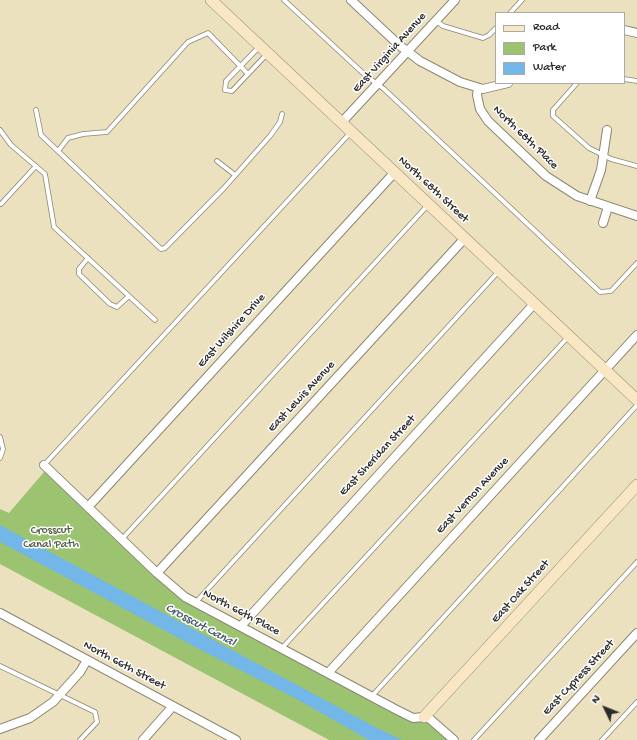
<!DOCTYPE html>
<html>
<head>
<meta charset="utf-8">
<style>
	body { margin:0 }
	#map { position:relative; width:637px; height:740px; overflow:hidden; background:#ebe1bf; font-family:"Gochi Hand",sans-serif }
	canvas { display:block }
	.legend { position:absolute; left:495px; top:12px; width:130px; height:72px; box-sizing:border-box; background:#fff; border:1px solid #aaa; margin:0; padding:5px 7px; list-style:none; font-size:12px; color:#2b2b2b }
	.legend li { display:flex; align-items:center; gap:8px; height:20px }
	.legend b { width:20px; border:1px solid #aaa }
	.north { position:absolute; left:585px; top:688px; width:40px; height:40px; -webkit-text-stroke:3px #fff; paint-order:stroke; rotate:313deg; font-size:11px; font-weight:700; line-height:16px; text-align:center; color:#2b2b2b }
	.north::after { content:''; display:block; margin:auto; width:14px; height:18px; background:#2b2b2b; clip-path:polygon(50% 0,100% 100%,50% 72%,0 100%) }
</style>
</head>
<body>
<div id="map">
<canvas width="637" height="740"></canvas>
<ul class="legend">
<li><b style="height:5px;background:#f9e7c3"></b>Road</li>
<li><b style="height:11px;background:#9bc370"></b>Park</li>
<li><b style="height:11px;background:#73b6e8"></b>Water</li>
</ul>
<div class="north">N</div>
</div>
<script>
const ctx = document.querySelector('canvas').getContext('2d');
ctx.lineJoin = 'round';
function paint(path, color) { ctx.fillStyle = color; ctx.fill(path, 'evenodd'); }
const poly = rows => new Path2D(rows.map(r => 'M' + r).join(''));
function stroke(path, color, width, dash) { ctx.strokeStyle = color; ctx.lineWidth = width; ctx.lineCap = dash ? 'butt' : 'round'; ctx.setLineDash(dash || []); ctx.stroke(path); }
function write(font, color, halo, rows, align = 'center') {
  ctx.font = font + ' "Gochi Hand",sans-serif'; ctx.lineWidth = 3; ctx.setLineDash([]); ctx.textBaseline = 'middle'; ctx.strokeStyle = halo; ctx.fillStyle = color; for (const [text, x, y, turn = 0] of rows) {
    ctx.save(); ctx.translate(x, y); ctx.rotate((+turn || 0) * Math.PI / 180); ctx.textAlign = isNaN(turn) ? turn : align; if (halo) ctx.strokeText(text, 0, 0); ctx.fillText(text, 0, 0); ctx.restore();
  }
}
const green = poly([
	[44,465,177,591,395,709,424,717,454,740,329,740,0,564,0,509,9,513,44,472]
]);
const water = poly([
	[0,525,375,727,402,740,369,740,293,697,197,648,0,542]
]);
const lane = poly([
	[284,0,365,75,384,89,600,292,611,291,637,263],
	[510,13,522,0],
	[436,21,443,26,483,38,489,35,496,28],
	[260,46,226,81,225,90,232,91,267,54],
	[624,79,637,81],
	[577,83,553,110,553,116,589,148,611,159,637,166],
	[36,110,41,135,161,249,165,248,224,188,270,136,280,122,282,114],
	[0,130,11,145,45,174,54,227,155,320],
	[58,151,68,138,83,134,107,132,188,42,208,33,248,74],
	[217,161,235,175],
	[1,204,36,166],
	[88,258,79,269,79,274,110,304,117,307,129,296],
	[0,437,3,449,0,458],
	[44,465,351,132],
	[122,539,428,205],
	[196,602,499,271],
	[282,648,569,336],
	[0,666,95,712,97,722,80,740],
	[372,696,637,405],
	[474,740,637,562],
	[602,740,637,702]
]);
const street = poly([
	[351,0,399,45,420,61,460,82,483,89,508,83],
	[624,30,637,33],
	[478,88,477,95,480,109,488,121,546,176,577,196,637,216],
	[342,122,455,0],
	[590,201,601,170,607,130],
	[603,223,608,207],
	[44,465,157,573,185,597,395,709,413,718,424,717,430,719,454,740],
	[88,507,395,172],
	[157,573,465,238],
	[0,613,236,740],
	[241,626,534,304],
	[328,673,637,335],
	[0,729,30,718,53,702,80,672,87,660],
	[143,740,173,706],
	[539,740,637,633]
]);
const secondary = poly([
	[211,0,637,400],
	[424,717,637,485]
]);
const streetNames = [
	["East Virginia Avenue",390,53,-48],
	["North 68th Place",525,138,44],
	["North 68th Street",433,190,43],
	["East Wilshire Drive",232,331,-48],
	["East Lewis Avenue",302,397,-47],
	["East Sheridan Street",378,456,-47],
	["East Vernon Avenue",473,496,-47],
	["East Oak Street",521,592,-48],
	["North 66th Place",241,613,28],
	["North 66th Street",124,666,28],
	["East Cypress Street",579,678,-47]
];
const parkNames = [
	["Crosscut",51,531],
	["Canal Path",51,545]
];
const waterNames = [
	["Crosscut Canal",200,626,28]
];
paint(green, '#9bc370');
paint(water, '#73b6e8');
stroke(lane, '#8b8675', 5.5);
stroke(street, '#8b8675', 10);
stroke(secondary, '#8b8675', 12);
stroke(lane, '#fff', 4);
stroke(street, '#fff', 8);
stroke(secondary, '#f9e7c3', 11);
write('12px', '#2b2b2b', '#fff', streetNames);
write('12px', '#526043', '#fff', parkNames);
write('italic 13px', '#445c6d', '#fff', waterNames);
</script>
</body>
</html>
